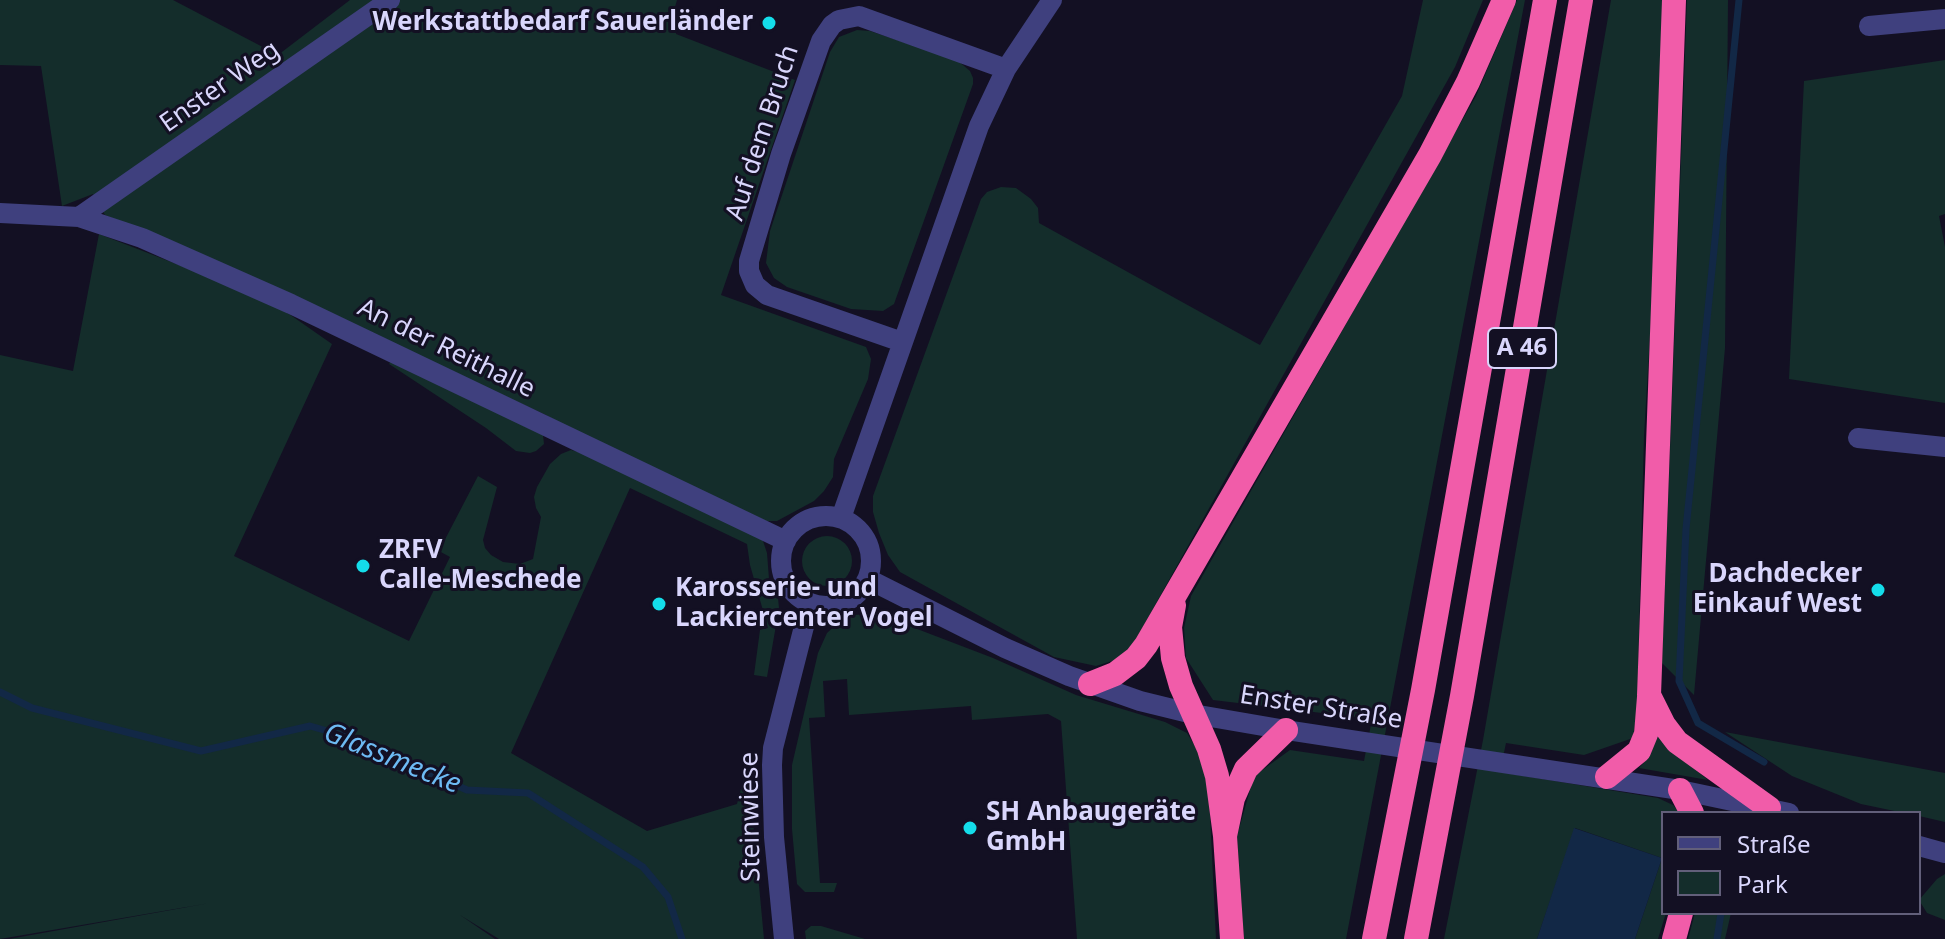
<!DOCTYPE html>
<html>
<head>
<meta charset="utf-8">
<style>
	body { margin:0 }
	#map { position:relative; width:1945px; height:939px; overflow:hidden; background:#131023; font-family:"Noto Sans",sans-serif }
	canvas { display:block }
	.legend { position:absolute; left:1661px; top:811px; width:260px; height:104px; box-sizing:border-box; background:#131023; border:2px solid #625f7a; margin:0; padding:10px 14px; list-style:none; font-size:24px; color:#d9d6fc }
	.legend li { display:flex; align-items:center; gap:16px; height:40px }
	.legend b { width:40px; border:2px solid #625f7a }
</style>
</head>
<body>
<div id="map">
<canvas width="1945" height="939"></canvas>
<ul class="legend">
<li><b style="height:10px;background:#3f407e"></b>Straße</li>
<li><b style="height:22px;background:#142d2b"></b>Park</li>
</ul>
</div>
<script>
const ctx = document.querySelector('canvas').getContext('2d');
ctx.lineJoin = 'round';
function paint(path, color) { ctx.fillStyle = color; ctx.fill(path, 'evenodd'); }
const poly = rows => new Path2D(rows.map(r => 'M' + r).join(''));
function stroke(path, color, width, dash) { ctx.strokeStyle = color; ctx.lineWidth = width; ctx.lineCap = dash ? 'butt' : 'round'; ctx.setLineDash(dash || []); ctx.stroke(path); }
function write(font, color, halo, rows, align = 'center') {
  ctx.font = font + ' "Noto Sans",sans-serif'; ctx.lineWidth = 6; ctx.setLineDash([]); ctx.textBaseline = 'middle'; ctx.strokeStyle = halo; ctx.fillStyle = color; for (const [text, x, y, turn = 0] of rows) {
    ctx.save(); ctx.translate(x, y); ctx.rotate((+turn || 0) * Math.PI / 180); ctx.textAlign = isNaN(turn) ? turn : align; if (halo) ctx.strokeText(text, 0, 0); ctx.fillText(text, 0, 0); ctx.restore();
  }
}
const green = poly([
	[0,0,173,0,278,55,350,0,677,0,675,7,676,34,795,80,721,295,866,347,871,359,868,379,834,459,833,477,824,491,814,501,777,521,766,521,575,433,546,415,105,215,93,194,62,206,41,66,0,65],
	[1423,0,1483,0,1455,67,1130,650,1115,660,1096,666,1054,657,900,572,888,555,879,533,873,512,873,496,981,199,987,192,1001,187,1016,188,1031,199,1038,208,1039,223,1260,345,1402,96],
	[1517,0,1525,0,1346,939,1244,939,1237,836,1254,776,1290,750,1364,761,1372,719,1213,700,1186,658,1184,628,1191,596,1476,96],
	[1611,0,1663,0,1654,268,1644,436,1637,709,1633,738,1584,755,1506,743,1500,772,1658,798,1673,805,1680,813,1663,813,1663,913,1666,913,1658,939,1635,939,1662,858,1575,828,1537,939,1444,939,1483,740],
	[1687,0,1728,0,1725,348,1694,695,1662,663],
	[857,30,870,31,957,60,970,71,973,78,973,84,894,304,883,311,851,309,787,287,774,278,766,263,770,231,830,52,839,37],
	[1945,60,1945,214,1939,216,1945,247,1945,403,1789,379,1804,81],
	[99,234,269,300,332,344,234,556,409,641,450,557,439,551,478,476,497,487,483,540,485,548,491,555,503,562,520,564,533,559,541,517,536,508,534,497,537,487,550,464,561,454,571,450,585,454,762,538,767,553,769,579,778,598,779,608,767,677,754,675,760,630,768,628,750,565,747,544,630,488,511,753,647,831,737,804,745,773,753,774,752,810,764,939,499,939,460,915,495,939,9,939,210,903,0,939,0,355,73,371],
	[391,361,543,435,544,444,536,451,530,453,516,451,486,428,389,364],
	'802 561a25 25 0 1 1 50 0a25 25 0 1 1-50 0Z',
	[878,614,993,658,1076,695,1165,722,1187,733,1201,756,1209,793,1216,939,1077,939,1061,721,1048,714,972,720,971,706,849,715,847,679,823,681,825,717,809,718,820,883,837,883,834,892,805,892,797,884,792,829,792,765,818,653,827,633,839,622,852,615],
	[1658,728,1675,753,1708,780,1639,768,1648,758],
	[1725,732,1945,773,1945,822,1919,816,1919,813,1904,813,1861,804,1792,776],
	[1945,874,1945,920,1927,913,1919,900,1937,879],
	[1695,913,1731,913,1725,939,1688,939],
	[811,926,821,926,865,939,806,939,805,931]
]);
const water = poly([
	[1574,828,1662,858,1635,939,1537,939]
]);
const stream = poly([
	[1739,0,1686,529,1679,681,1698,723,1764,762],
	[0,692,32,708,201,751,310,726,352,738,467,790,528,793,643,867,668,897,682,939],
	[1717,939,1721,913]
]);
const minor = poly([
	[1869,26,1945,19],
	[0,213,79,217,142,238,291,304,786,541],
	[79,217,390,0],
	[902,342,767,295,755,285,749,271,749,261,781,154,821,41,832,25,839,20,859,16,1006,69],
	[1858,438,1945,447],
	'781 561a45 45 0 1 1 90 0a45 45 0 1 1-90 0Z',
	[841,518,979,126,1006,69,1052,0],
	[868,579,1005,648,1069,676,1140,701,1193,714,1286,730,1680,790,1789,813],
	[1919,846,1945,853],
	[784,939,774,837,772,765,773,748,810,603]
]);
const highway = poly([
	[1674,0,1649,695,1664,725,1677,742,1769,808],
	[1174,605,1170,627,1173,658,1181,686,1209,749,1217,776,1225,836],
	[1090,684,1115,674,1136,658,1146,645,1430,155,1468,82,1504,0],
	[1607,777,1639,751,1646,734,1649,697],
	[1680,790,1692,813],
	[1232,939,1225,836,1233,798,1246,769,1286,730],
	[1374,939,1423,690,1545,0],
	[1416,939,1462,696,1581,0],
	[1674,939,1681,913]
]);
const markers = [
	[769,23,8,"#14ddea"],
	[363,566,8,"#14ddea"],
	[1878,590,8,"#14ddea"],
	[659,604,8,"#14ddea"],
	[970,828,8,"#14ddea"]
];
const shields = [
	[1522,348,68]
];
const shieldNames = [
	["A 46",1522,348]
];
const poiNames = [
	["Werkstattbedarf Sauerländer",753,23,"right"],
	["ZRFV",379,551],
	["Calle-Meschede",379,581],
	["Dachdecker",1862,575,"right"],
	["Einkauf West",1862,605,"right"],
	["Karosserie- und",675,589],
	["Lackiercenter Vogel",675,619],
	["SH Anbaugeräte",986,813],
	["GmbH",986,843]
];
const streetNames = [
	["Enster Weg",220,87,-35],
	["Auf dem Bruch",763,133,-72],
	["An der Reithalle",446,349,26],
	["Enster Straße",1321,708,9],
	["Steinwiese",751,817,-91]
];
const waterNames = [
	["Glassmecke",392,759,22]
];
paint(green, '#142d2b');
paint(water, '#122846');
stroke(stream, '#122846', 7);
stroke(minor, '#3f407e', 20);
stroke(highway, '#f15ca9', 24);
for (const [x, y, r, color] of markers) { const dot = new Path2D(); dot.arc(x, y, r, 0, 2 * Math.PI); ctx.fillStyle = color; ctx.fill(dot); stroke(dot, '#131023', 3); }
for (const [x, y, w] of shields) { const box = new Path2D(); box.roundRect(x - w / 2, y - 20, w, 40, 6); ctx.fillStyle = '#131023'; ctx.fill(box); stroke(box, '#d9d6fc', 2); }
write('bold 24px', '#d9d6fc', null, shieldNames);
write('bold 26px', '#d9d6fc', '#131023', poiNames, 'left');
write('26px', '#d9d6fc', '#131023', streetNames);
write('italic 28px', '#6dbaf3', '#131023', waterNames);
</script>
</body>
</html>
